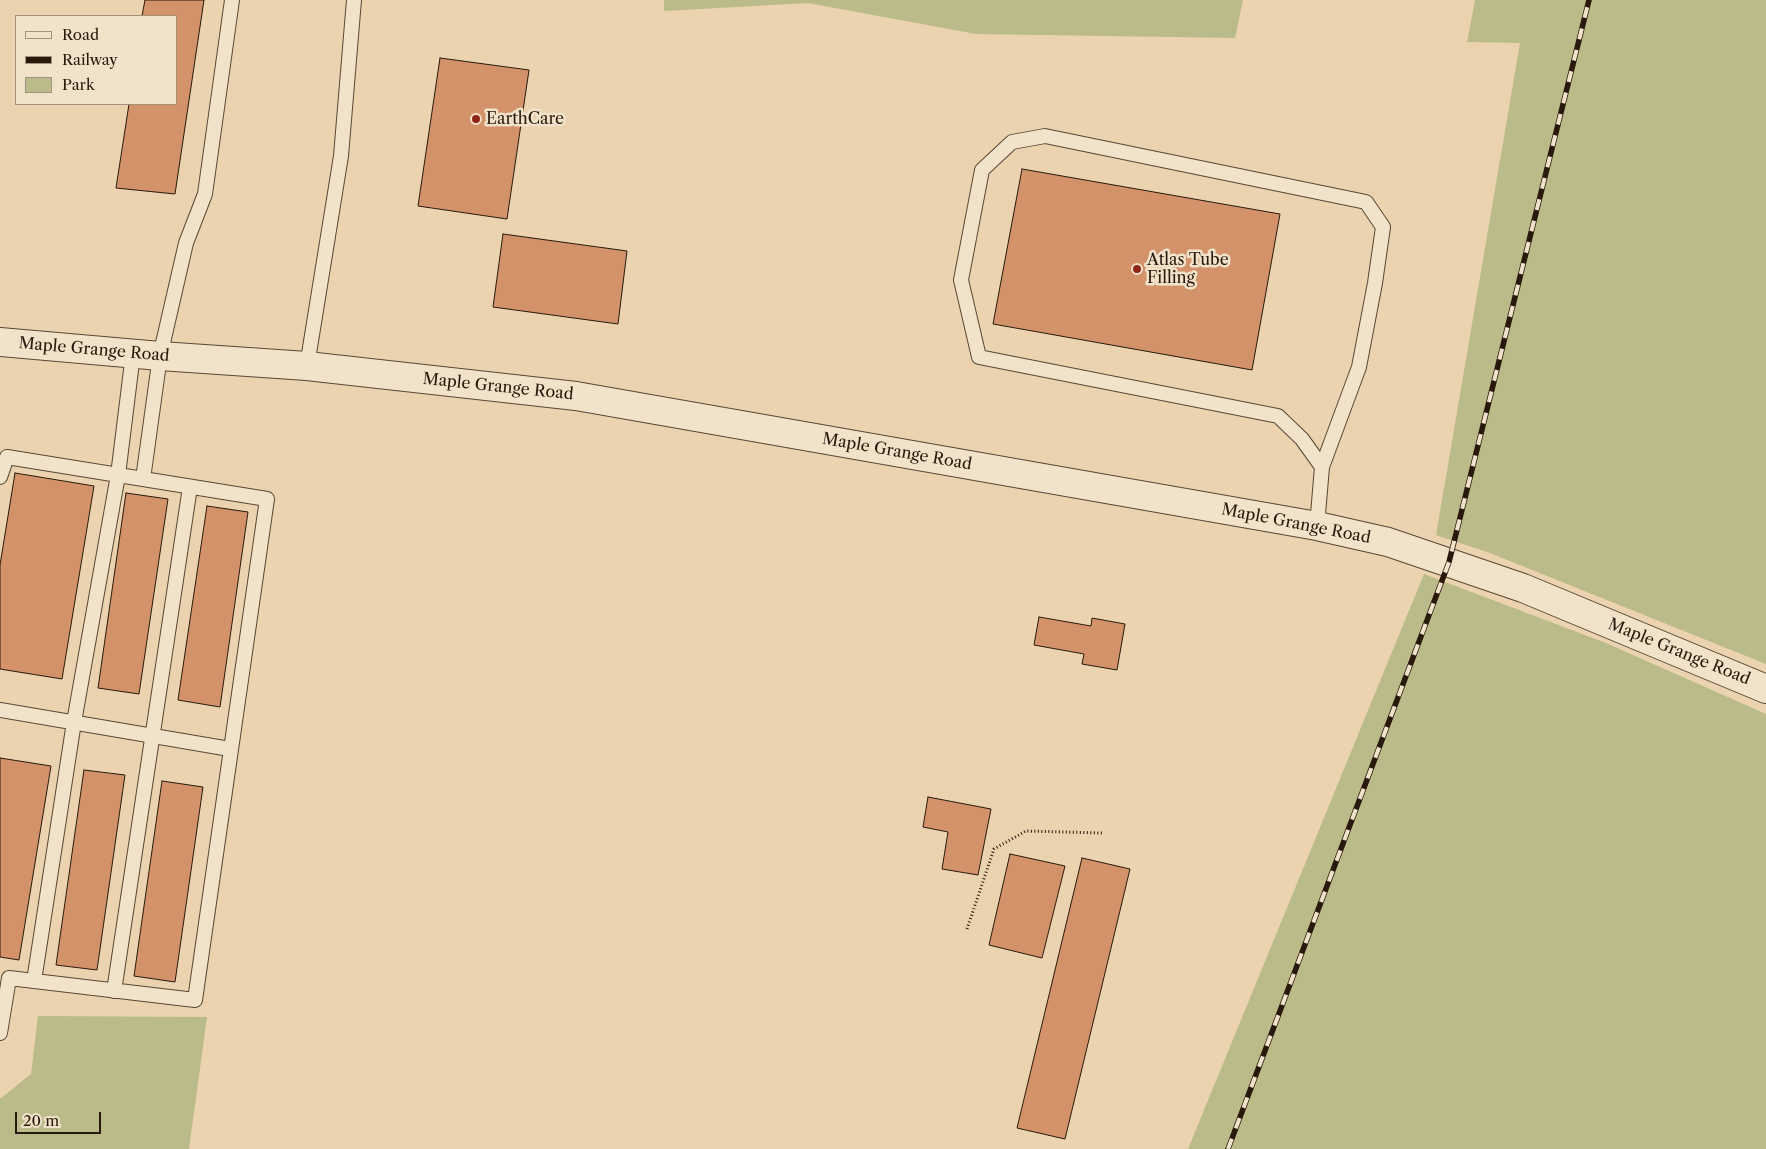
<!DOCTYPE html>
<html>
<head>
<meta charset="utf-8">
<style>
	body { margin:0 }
	#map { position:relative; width:1766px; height:1149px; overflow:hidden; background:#ead3ae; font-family:"Libre Caslon Text",serif }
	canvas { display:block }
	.legend { position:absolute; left:15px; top:15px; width:162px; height:90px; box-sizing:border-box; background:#f1e2ca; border:1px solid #a1927e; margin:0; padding:6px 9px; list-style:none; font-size:15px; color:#28190c }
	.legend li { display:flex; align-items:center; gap:10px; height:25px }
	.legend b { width:25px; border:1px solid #a1927e }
	.scale { position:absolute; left:15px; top:1112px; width:86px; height:22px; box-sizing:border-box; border:2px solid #28190c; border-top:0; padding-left:6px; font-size:15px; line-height:18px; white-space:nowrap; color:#28190c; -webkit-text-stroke:4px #f1e2ca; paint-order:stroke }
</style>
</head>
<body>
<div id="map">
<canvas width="1766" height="1149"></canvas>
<ul class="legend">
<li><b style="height:6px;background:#f1e2ca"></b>Road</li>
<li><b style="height:6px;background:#28190c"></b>Railway</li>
<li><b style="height:14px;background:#babb88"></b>Park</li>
</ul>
<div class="scale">20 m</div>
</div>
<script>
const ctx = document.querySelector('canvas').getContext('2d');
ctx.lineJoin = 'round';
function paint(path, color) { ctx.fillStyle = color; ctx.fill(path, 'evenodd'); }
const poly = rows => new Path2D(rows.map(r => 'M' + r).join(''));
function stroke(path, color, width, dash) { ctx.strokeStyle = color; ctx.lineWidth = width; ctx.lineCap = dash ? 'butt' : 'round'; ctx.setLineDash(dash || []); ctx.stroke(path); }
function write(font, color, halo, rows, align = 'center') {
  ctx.font = font + ' "Libre Caslon Text",serif'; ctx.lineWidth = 5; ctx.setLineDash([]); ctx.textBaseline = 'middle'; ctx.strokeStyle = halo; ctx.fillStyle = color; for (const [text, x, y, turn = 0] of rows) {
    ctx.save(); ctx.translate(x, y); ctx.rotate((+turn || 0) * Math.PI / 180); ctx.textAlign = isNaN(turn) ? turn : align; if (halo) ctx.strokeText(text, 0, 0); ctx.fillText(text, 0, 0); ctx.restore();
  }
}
const green = poly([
	[664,0,1243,0,1235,38,976,34,808,3,664,11],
	[1475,0,1766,0,1766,664,1490,553,1436,535,1520,43,1467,42],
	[1424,574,1606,643,1766,714,1766,1149,1188,1149],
	[38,1016,207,1017,189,1149,0,1149,0,1099,31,1074]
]);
const building = poly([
	[145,0,204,0,175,194,116,188,129,104,176,104,176,16,142,16,145,0],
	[440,58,529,70,507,219,418,206,440,58],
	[1022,169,1280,214,1252,370,993,324,1022,169],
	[503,234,627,251,618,324,493,307,503,234],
	[15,473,94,486,62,679,0,669,0,565,15,473],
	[126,493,168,499,139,694,98,688,126,493],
	[207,506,248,512,220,707,178,700,207,506],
	[1039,617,1091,626,1092,618,1125,624,1117,670,1082,664,1084,654,1034,645,1039,617],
	[0,758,51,766,19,960,0,957,0,758],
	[84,770,125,775,97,970,56,965,84,770],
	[162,781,203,787,175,982,134,976,162,781],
	[928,797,991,809,978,875,942,869,948,832,923,827,928,797],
	[1010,854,1065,866,1042,958,989,945,1010,854],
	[1082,858,1130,869,1065,1139,1017,1128,1082,858]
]);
const path = poly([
	[967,929,994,849,1026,831,1102,833]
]);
const service = poly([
	[307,366,341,156,354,0],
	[0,477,7,457,267,499,195,1000,9,978,0,1033],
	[143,479,160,356,186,243,205,194,232,0],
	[1317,526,1322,467,1302,439,1278,416,979,357,961,280,982,170,1012,142,1045,136,1366,202,1383,227,1375,283,1359,367,1322,467],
	[0,710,230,749],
	[34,981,74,722,118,475,133,354],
	[114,991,190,487]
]);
const minor = poly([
	[0,342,160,356,307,366,576,396,1317,526,1388,542,1523,588,1766,689]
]);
const rail = poly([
	[1228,1149,1449,562,1589,0]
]);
const markers = [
	[476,119,5,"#8f2418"],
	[1137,269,5,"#8f2418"]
];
const poiNames = [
	["EarthCare",486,119],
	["Atlas Tube",1147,260],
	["Filling",1147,278]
];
const streetNames = [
	["Maple Grange Road",94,350,5],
	["Maple Grange Road",498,387,6],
	["Maple Grange Road",897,452,10],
	["Maple Grange Road",1296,524,11],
	["Maple Grange Road",1679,652,22]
];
paint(green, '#babb88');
paint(building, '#d3926a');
stroke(building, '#28190c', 1);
stroke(service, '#584834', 16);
stroke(minor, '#584834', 30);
stroke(path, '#28190c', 3, [1, 2.5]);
stroke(service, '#f1e2ca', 14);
stroke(minor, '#f1e2ca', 28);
stroke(rail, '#28190c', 5.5);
stroke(rail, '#f1e2ca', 4, [11]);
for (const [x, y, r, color] of markers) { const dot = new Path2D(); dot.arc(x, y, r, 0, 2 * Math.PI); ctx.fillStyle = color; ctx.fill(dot); stroke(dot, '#f1e2ca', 2); }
write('16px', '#28190c', '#f1e2ca', poiNames, 'left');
write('16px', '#28190c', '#f1e2ca', streetNames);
</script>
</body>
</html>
